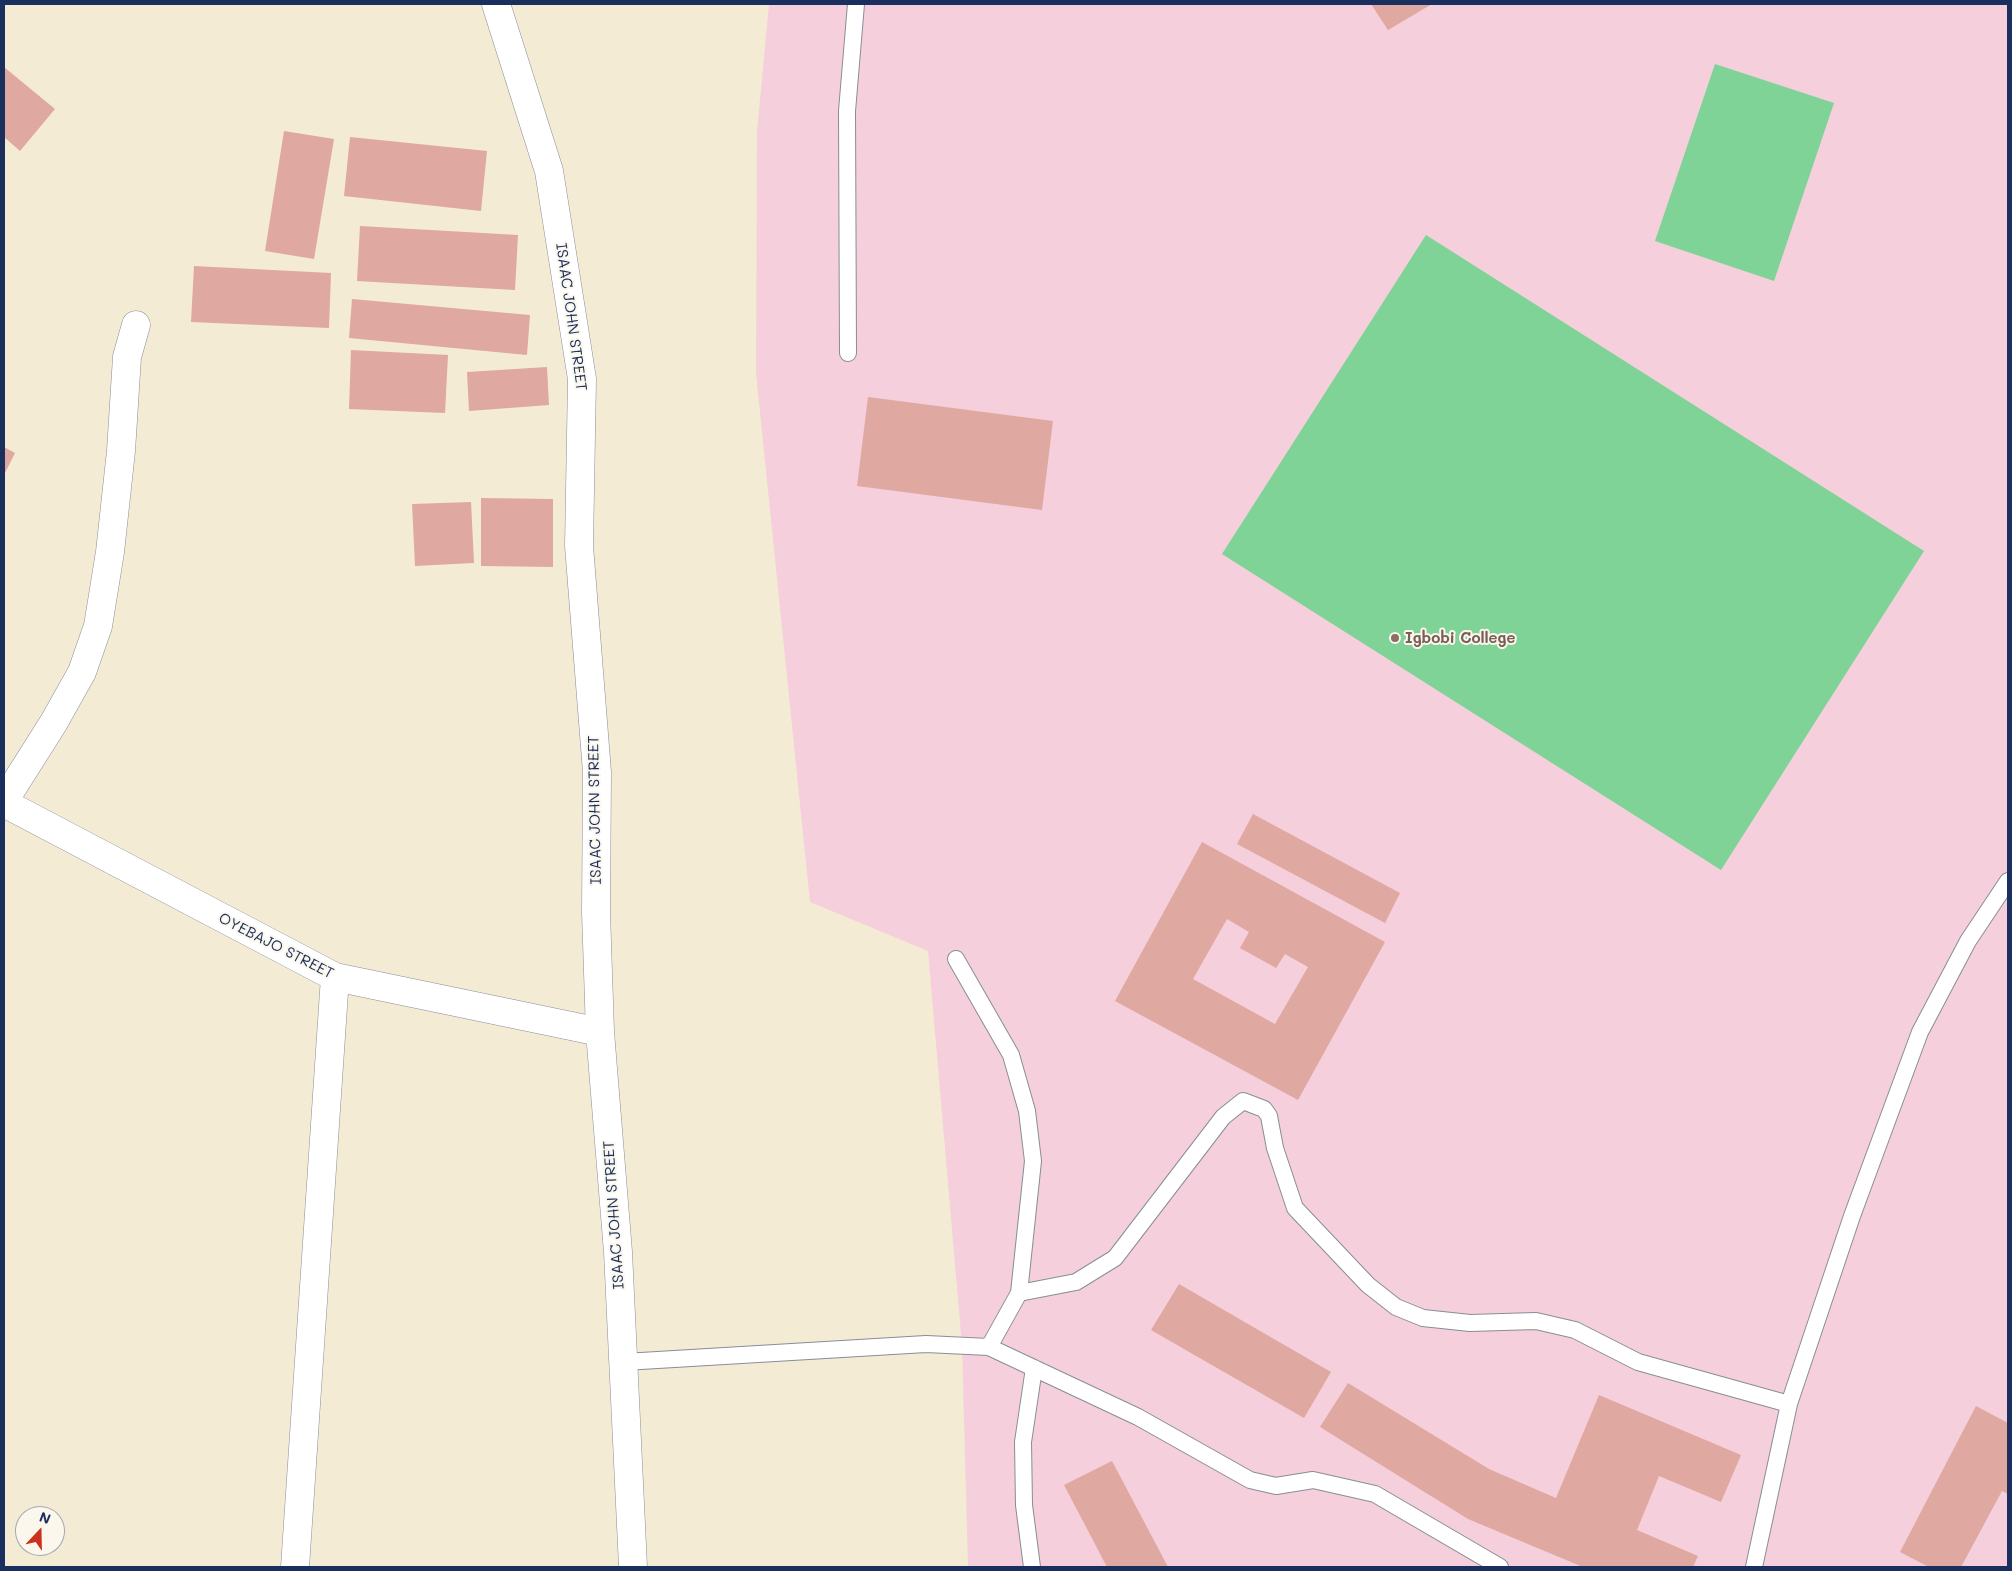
<!DOCTYPE html>
<html>
<head>
<meta charset="utf-8">
<style>
	body { margin:0 }
	#map { position:relative; width:2012px; height:1571px; overflow:hidden; background:#f4ebd4; font-family:Mali,sans-serif }
	canvas { display:block }
	.frame { position:absolute; inset:0; border:5px solid #1b2f5e; pointer-events:none }
	.north { position:absolute; left:15px; top:1506px; width:50px; height:50px; box-sizing:border-box; background:#fbf7ec; border:1px solid #a1a7b3; border-radius:50%; rotate:21deg; font-size:14px; font-weight:700; line-height:20px; text-align:center; color:#1b2f5e }
	.north::after { content:''; display:block; margin:auto; width:18px; height:22px; background:#c8321e; clip-path:polygon(50% 0,100% 100%,50% 72%,0 100%) }
</style>
</head>
<body>
<div id="map">
<canvas width="2012" height="1571"></canvas>
<div class="frame"></div>
<div class="north">N</div>
</div>
<script>
const ctx = document.querySelector('canvas').getContext('2d');
ctx.lineJoin = 'round';
function paint(path, color) { ctx.fillStyle = color; ctx.fill(path, 'evenodd'); }
const poly = rows => new Path2D(rows.map(r => 'M' + r).join(''));
function stroke(path, color, width, dash) { ctx.strokeStyle = color; ctx.lineWidth = width; ctx.lineCap = dash ? 'butt' : 'round'; ctx.setLineDash(dash || []); ctx.stroke(path); }
function write(font, color, halo, rows, align = 'center') {
  ctx.font = font + ' Mali,sans-serif'; ctx.lineWidth = 4; ctx.setLineDash([]); ctx.textBaseline = 'middle'; ctx.strokeStyle = halo; ctx.fillStyle = color; for (const [text, x, y, turn = 0] of rows) {
    ctx.save(); ctx.translate(x, y); ctx.rotate((+turn || 0) * Math.PI / 180); ctx.textAlign = isNaN(turn) ? turn : align; if (halo) ctx.strokeText(text, 0, 0); ctx.fillText(text, 0, 0); ctx.restore();
  }
}
const built = poly([
	[769,4,2008,4,2008,1567,968,1567,962,1346,928,951,810,902,756,373,757,131]
]);
const green = poly([
	[1715,64,1834,103,1774,281,1655,241],
	[1426,235,1924,551,1721,870,1222,554]
]);
const building = poly([
	[1371,4,1432,4,1388,30],
	[4,67,55,109,20,151,4,137],
	[284,131,334,139,314,259,265,251],
	[350,137,487,151,481,211,344,196],
	[360,226,518,235,515,290,357,281],
	[194,266,331,273,329,328,191,322],
	[352,299,530,315,527,355,349,338],
	[351,350,448,355,445,413,349,409],
	[547,367,549,405,469,411,467,372],
	[868,397,1053,421,1042,510,857,486],
	[4,447,15,453,4,475],
	[481,498,553,499,553,567,481,566],
	[471,502,474,563,415,566,412,504],
	[1253,814,1400,893,1385,923,1237,844],
	[1202,842,1385,942,1298,1100,1115,1001],
	[1227,919,1249,932,1240,948,1276,968,1285,954,1308,967,1275,1024,1193,979],
	[1179,1284,1331,1372,1304,1418,1151,1330],
	[1348,1383,1489,1469,1556,1498,1599,1395,1741,1455,1721,1502,1659,1476,1637,1530,1698,1556,1693,1567,1583,1567,1468,1519,1320,1427],
	[1976,1406,2008,1423,2008,1494,2002,1491,1961,1567,1929,1567,1900,1552],
	[1112,1461,1168,1567,1107,1567,1064,1485]
]);
const lane = poly([
	[848,353,847,111,856,4],
	[956,959,1011,1055,1027,1111,1033,1161,1019,1293,989,1347],
	[1019,1293,1076,1282,1115,1258,1223,1117,1243,1101,1264,1109,1269,1116,1275,1148,1295,1208,1368,1285,1396,1307,1423,1318,1470,1323,1536,1321,1575,1330,1638,1362,1789,1404],
	[624,1362,926,1344,989,1347,1138,1417,1250,1480,1276,1486,1313,1480,1375,1494,1500,1567],
	[1032,1567,1024,1505,1023,1442,1034,1368],
	[1754,1567,1789,1404,1852,1216,1920,1032,1968,941,2008,881]
]);
const street = poly([
	[496,4,549,171,582,379,579,546,597,772,596,912,600,1032,618,1252,633,1567],
	[4,801,54,722,82,672,98,626,110,552,121,451,127,357,136,325],
	[4,803,335,977,600,1032],
	[295,1567,335,977]
]);
const markers = [
	[1395,638,5,"#8d6e63"]
];
const streetNames = [
	["ISAAC JOHN STREET",571,317,82],
	["ISAAC JOHN STREET",595,810,-91],
	["OYEBAJO STREET",276,946,27],
	["ISAAC JOHN STREET",614,1215,-94]
];
const educationNames = [
	["Igbobi College",1405,638]
];
paint(built, '#f5cfdb');
paint(green, '#7fd396');
paint(building, '#dfa8a1');
stroke(lane, '#888d99', 18);
stroke(street, '#888d99', 29);
stroke(lane, '#fff', 16);
stroke(street, '#fff', 28);
for (const [x, y, r, color] of markers) { const dot = new Path2D(); dot.arc(x, y, r, 0, 2 * Math.PI); ctx.fillStyle = color; ctx.fill(dot); stroke(dot, '#fbf7ec', 2); }
write('15px', '#1b2f5e', '#fbf7ec', streetNames);
write('bold 15px', '#785e54', '#fbf7ec', educationNames, 'left');
</script>
</body>
</html>
